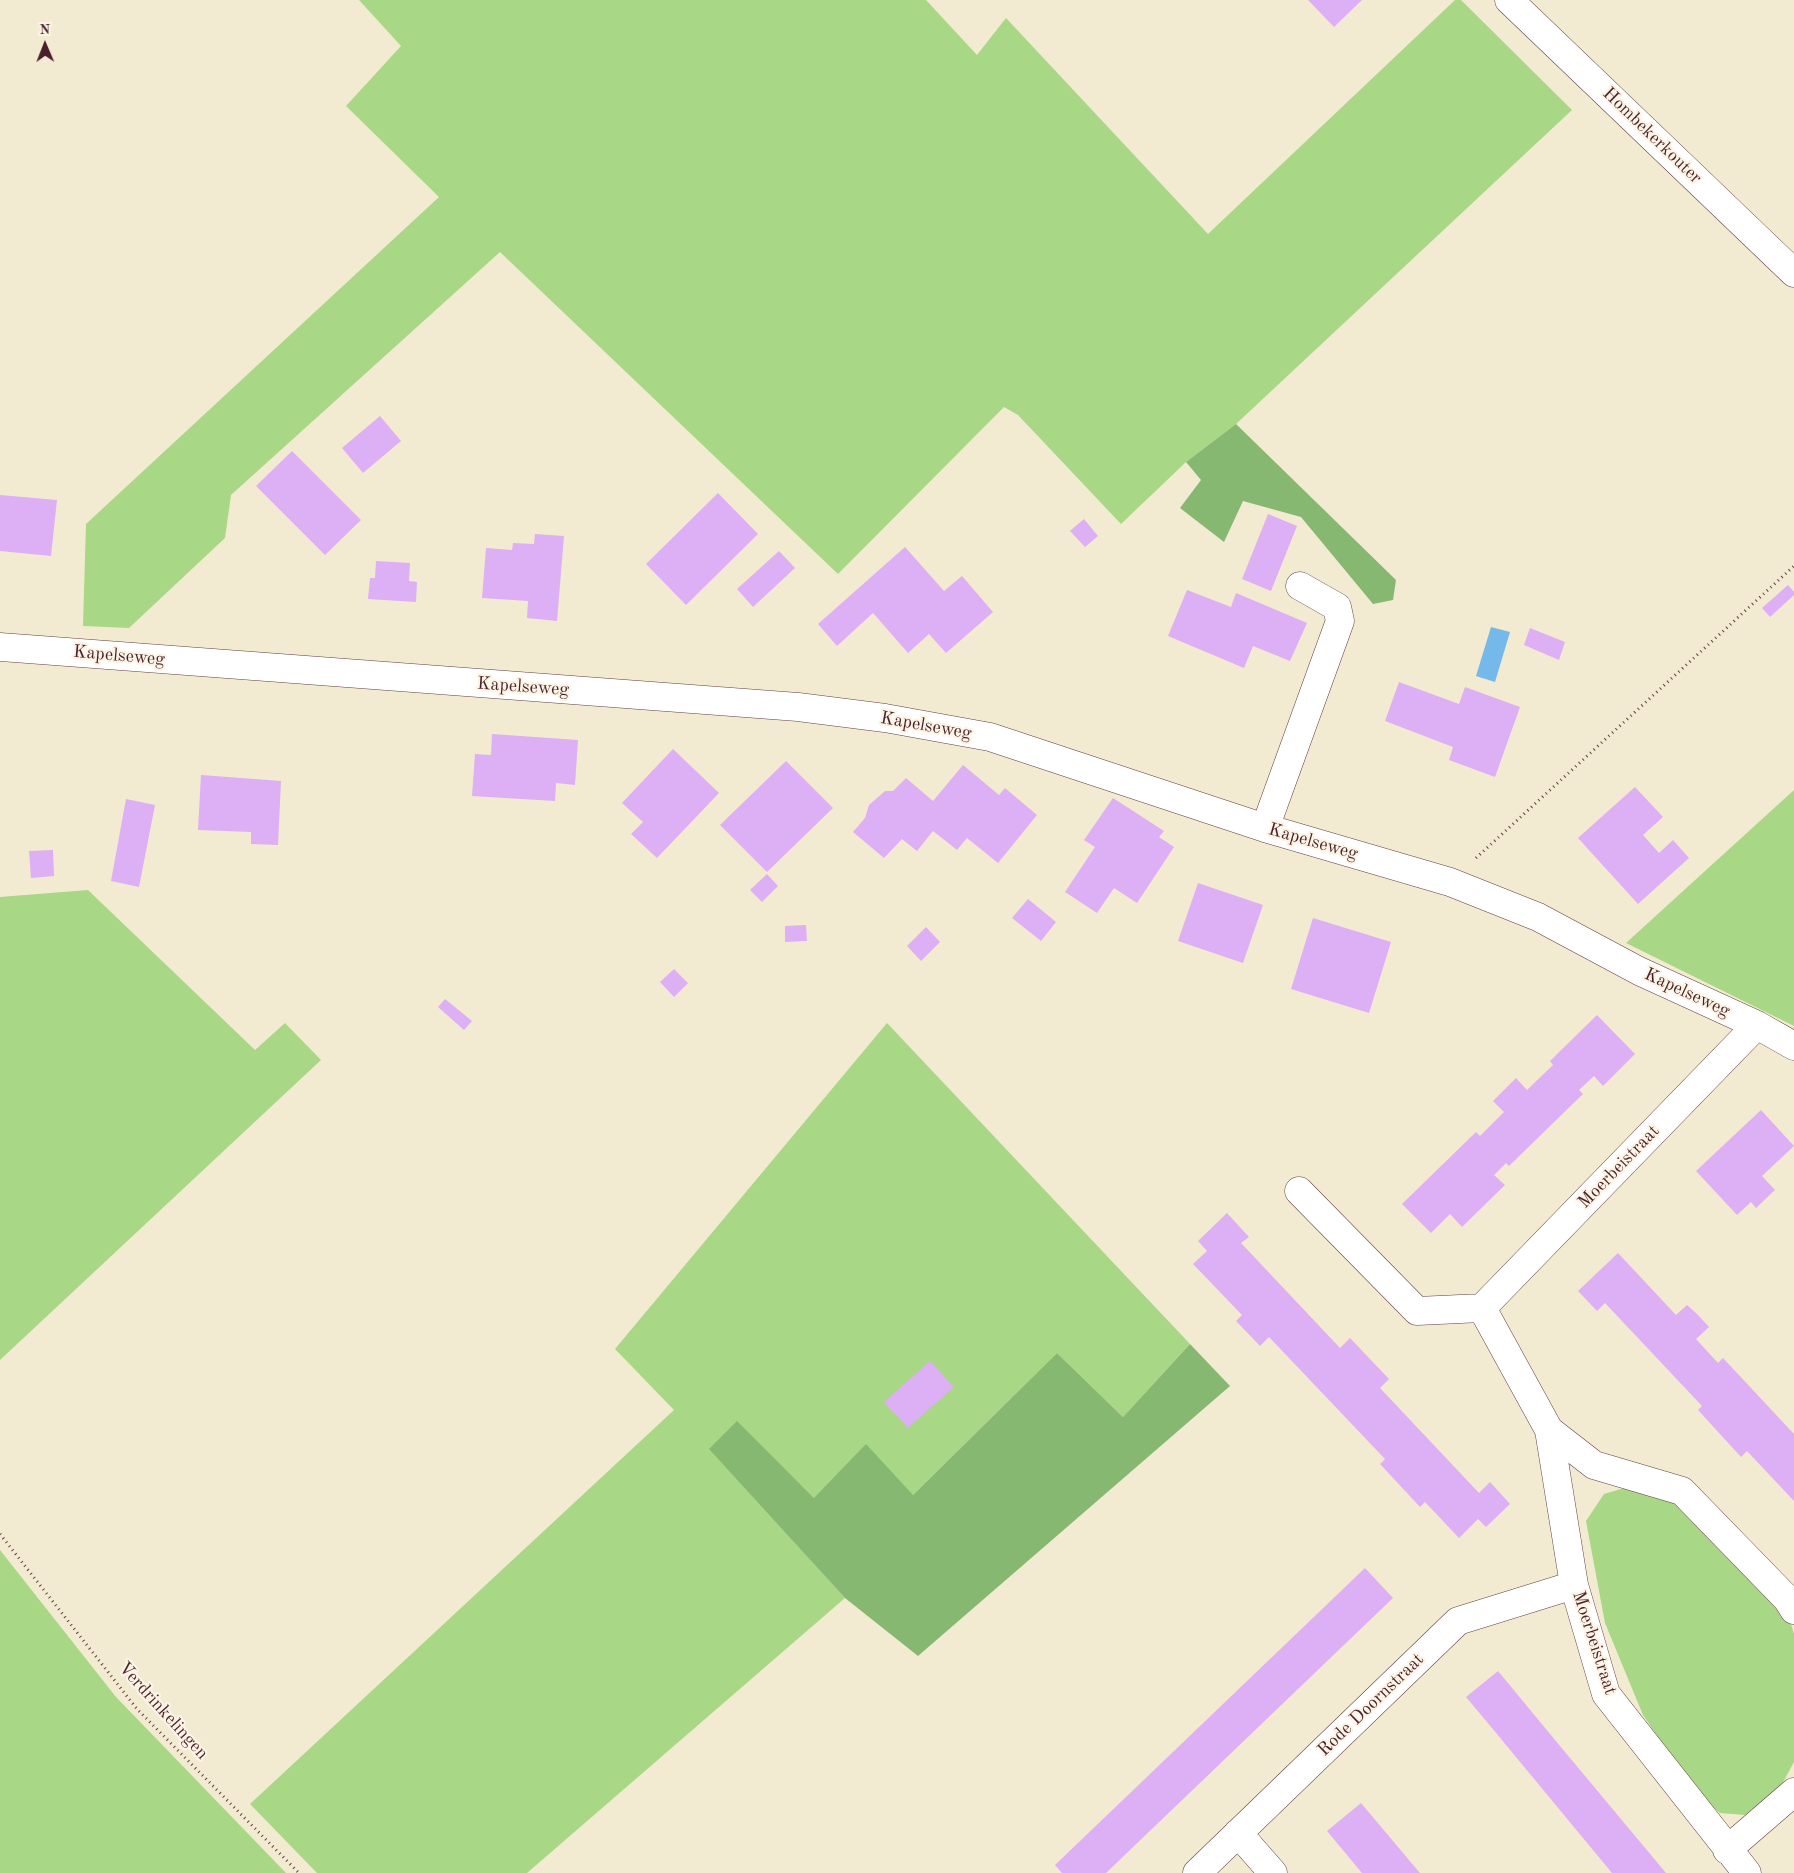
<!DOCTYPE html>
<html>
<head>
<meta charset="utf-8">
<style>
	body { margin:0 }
	#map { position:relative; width:1794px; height:1873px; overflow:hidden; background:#f2ebd1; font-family:"Old Standard TT",serif }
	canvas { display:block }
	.north { position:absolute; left:20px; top:20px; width:50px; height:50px; -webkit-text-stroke:4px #fcf5e5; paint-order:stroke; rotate:359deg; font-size:14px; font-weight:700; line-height:20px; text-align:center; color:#4a1f2b }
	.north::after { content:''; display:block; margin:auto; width:18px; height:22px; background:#4a1f2b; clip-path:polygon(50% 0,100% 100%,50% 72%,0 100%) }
</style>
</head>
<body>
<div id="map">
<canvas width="1794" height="1873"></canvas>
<div class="north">N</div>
</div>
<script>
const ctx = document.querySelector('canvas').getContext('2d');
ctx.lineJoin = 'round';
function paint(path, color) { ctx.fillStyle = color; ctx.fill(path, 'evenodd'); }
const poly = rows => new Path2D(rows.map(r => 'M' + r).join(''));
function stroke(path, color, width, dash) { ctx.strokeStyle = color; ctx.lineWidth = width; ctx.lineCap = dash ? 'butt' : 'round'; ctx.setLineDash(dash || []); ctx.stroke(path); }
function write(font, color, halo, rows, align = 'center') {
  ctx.font = font + ' "Old Standard TT",serif'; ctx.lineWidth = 4.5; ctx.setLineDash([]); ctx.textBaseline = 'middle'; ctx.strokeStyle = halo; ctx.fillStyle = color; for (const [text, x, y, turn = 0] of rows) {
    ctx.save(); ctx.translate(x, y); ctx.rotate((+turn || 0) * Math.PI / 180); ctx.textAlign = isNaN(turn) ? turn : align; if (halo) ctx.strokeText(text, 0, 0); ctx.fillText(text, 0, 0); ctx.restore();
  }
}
const green = poly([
	[359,0,926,0,977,55,1006,18,1208,234,1455,0,1461,0,1572,110,1236,424,1186,462,1121,524,1018,415,1004,407,838,574,500,252,231,495,225,538,129,628,83,626,86,524,439,197,346,106,401,46],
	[1794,790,1794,1026,1626,943],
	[88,890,255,1050,285,1023,321,1060,0,1360,0,897],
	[887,1023,1190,1344,1123,1417,1057,1353,913,1495,814,1498,737,1422,710,1449,845,1598,527,1873,317,1873,250,1804,674,1410,615,1349],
	[1624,1488,1644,1488,1674,1499,1790,1621,1794,1634,1794,1762,1781,1786,1745,1815,1720,1813,1695,1792,1643,1715,1605,1623,1586,1521,1604,1494],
	[0,1550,116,1697,286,1873,0,1873]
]);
const forest = poly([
	[1236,424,1396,580,1393,600,1373,604,1301,517,1243,501,1224,542,1180,508,1201,480,1186,462],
	[1190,1344,1230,1386,918,1656,845,1598,709,1449,737,1421,814,1498,866,1444,913,1495,1057,1353,1123,1417]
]);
const water = poly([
	[1491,627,1510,632,1495,682,1476,676]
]);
const building = poly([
	[1308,0,1362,0,1334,27],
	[380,416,401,441,363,473,342,448],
	[292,451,361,520,325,555,256,486],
	[718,493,758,534,686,605,646,564],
	[0,495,57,500,51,556,0,551],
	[1268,514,1297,526,1271,591,1242,579],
	[1084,519,1098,536,1085,547,1070,531],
	[535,534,564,536,557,621,527,618,528,601,482,598,486,548,512,550,513,543,534,544],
	[905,547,944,591,962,576,993,612,946,653,929,634,908,653,873,613,837,646,818,624],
	[779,551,795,568,753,607,737,589],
	[376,561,410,563,409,581,417,582,416,602,368,599,370,578,375,578],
	[1788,585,1794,592,1794,595,1770,617,1762,608],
	[1187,590,1231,607,1236,593,1307,623,1290,661,1253,646,1244,668,1168,636],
	[1530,628,1565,642,1559,660,1524,645],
	[1399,682,1459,704,1465,687,1520,707,1495,777,1449,760,1453,747,1385,721],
	[492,734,578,740,575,785,556,783,555,801,472,796,475,754,491,755],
	[673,749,719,793,657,858,631,834,643,822,622,803],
	[786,761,833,808,767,872,720,825],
	[963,765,999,795,1005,788,1037,815,998,863,967,838,957,850,933,831,917,851,902,839,884,858,853,832,865,818,869,805,885,791,893,791,906,778,933,801],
	[201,775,281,781,278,845,251,844,251,832,198,830],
	[1635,787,1663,817,1643,835,1659,853,1673,840,1689,858,1638,904,1578,838],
	[1113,798,1164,831,1159,837,1174,847,1137,903,1114,888,1097,913,1065,892,1095,847,1084,840],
	[126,799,155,805,139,887,111,881],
	[53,850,54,876,31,878,29,851],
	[767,874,778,886,762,902,750,890],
	[1198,883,1263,905,1243,963,1178,941],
	[1028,899,1056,922,1041,941,1012,918],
	[1313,918,1391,942,1369,1013,1291,989],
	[806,925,807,941,785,942,785,926],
	[926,927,940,942,921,961,907,946],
	[674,969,688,983,674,997,660,982],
	[445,999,472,1021,464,1030,438,1007],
	[1597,1015,1635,1054,1603,1086,1594,1076,1579,1090,1583,1094,1509,1166,1506,1163,1494,1175,1505,1185,1462,1227,1450,1214,1431,1233,1402,1204,1476,1132,1480,1136,1504,1112,1493,1101,1516,1078,1527,1090,1553,1065,1550,1061],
	[1761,1110,1794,1146,1762,1176,1775,1190,1756,1208,1751,1202,1737,1215,1696,1171],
	[1227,1213,1249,1237,1241,1243,1340,1348,1350,1338,1389,1379,1380,1388,1479,1493,1490,1482,1510,1504,1486,1527,1478,1519,1459,1538,1425,1502,1420,1507,1380,1464,1385,1459,1269,1337,1260,1346,1236,1321,1242,1315,1193,1264,1207,1251,1198,1241],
	[1618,1253,1676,1315,1687,1305,1697,1314,1709,1327,1696,1339,1718,1363,1723,1358,1794,1434,1794,1501,1747,1451,1741,1457,1698,1410,1702,1406,1605,1303,1597,1311,1578,1291],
	[930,1361,954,1387,908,1428,884,1402],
	[1365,1568,1393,1598,1106,1873,1062,1873,1055,1865],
	[1498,1671,1560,1746,1666,1873,1612,1873,1487,1722,1466,1697],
	[1361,1803,1403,1853,1420,1873,1362,1873,1327,1831]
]);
const path = poly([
	[1476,858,1794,566],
	[0,1534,137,1709,299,1873]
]);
const minor = poly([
	[1509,0,1794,273],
	[0,647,798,707,885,718,990,737,1265,828,1450,882,1538,917,1639,971,1757,1025,1794,1046],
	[1265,828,1340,621,1337,607,1300,586],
	[1299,1191,1417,1311,1482,1308],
	[1549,1430,1594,1465,1682,1491,1787,1599,1794,1610],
	[1238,1833,1273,1873],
	[1727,1850,1794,1792],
	[1197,1873,1458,1621,1574,1585],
	[1747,1873,1606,1694,1574,1585,1549,1430,1482,1308,1757,1025]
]);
const streetNames = [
	["Hombekerkouter",1652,136,44],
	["Kapelseweg",119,656,5],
	["Kapelseweg",523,687,4],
	["Kapelseweg",926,726,10],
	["Kapelseweg",1313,842,16],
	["Kapelseweg",1687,993,25],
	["Moerbeistraat",1619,1167,-46],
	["Moerbeistraat",1594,1643,72],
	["Rode Doornstraat",1371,1705,-44],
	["Verdrinkelingen",163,1711,48]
];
paint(green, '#a8d785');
paint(forest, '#86b872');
paint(water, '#75b8ea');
paint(building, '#ddaff4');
stroke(minor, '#633e44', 29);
stroke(path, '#633e44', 3, [1, 4]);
stroke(minor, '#fff', 28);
write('18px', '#4a1f2b', '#fcf5e5', streetNames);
</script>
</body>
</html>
